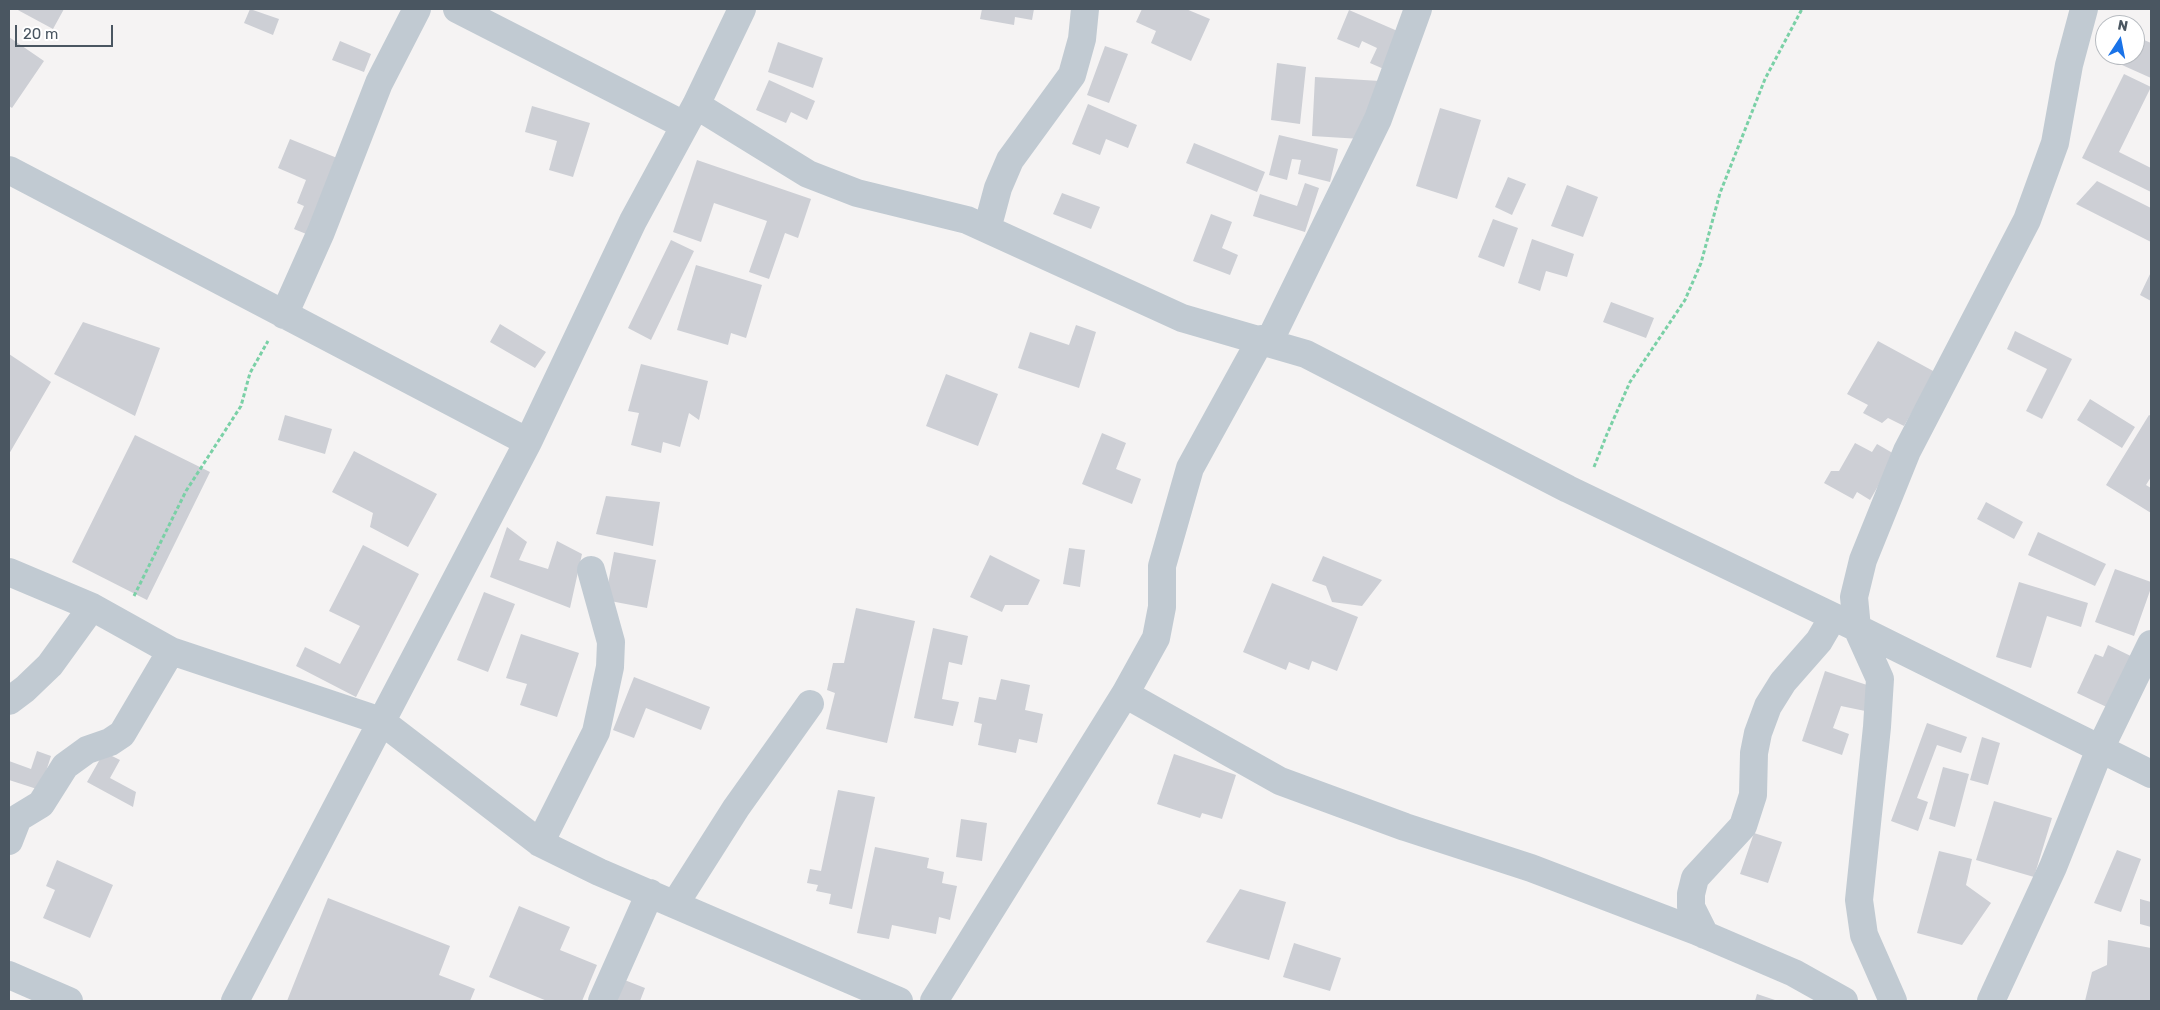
<!DOCTYPE html>
<html>
<head>
<meta charset="utf-8">
<style>
	body { margin:0 }
	#map { position:relative; width:2160px; height:1010px; overflow:hidden; background:#f5f3f3; font-family:Rubik,sans-serif }
	canvas { display:block }
	.frame { position:absolute; inset:0; border:10px solid #4a5661; pointer-events:none }
	.north { position:absolute; left:2095px; top:15px; width:50px; height:50px; box-sizing:border-box; background:#fff; border:1px solid #b7bbc0; border-radius:50%; rotate:11deg; font-size:14px; font-weight:700; line-height:20px; text-align:center; color:#4a5661 }
	.north::after { content:''; display:block; margin:auto; width:18px; height:22px; background:#1a73e8; clip-path:polygon(50% 0,100% 100%,50% 72%,0 100%) }
	.scale { position:absolute; left:15px; top:25px; width:98px; height:22px; box-sizing:border-box; border:2px solid #4a5661; border-top:0; padding-left:6px; font-size:15px; line-height:18px; white-space:nowrap; color:#4a5661; -webkit-text-stroke:4px #fff; paint-order:stroke }
</style>
</head>
<body>
<div id="map">
<canvas width="2160" height="1010"></canvas>
<div class="frame"></div>
<div class="north">N</div>
<div class="scale">20 m</div>
</div>
<script>
const ctx = document.querySelector('canvas').getContext('2d');
ctx.lineJoin = 'round';
function paint(path, color) { ctx.fillStyle = color; ctx.fill(path, 'evenodd'); }
const poly = rows => new Path2D(rows.map(r => 'M' + r).join(''));
function stroke(path, color, width, dash) { ctx.strokeStyle = color; ctx.lineWidth = width; ctx.lineCap = dash ? 'butt' : 'round'; ctx.setLineDash(dash || []); ctx.stroke(path); }
const building = poly([
	[16,9,64,9,53,29],
	[250,9,279,19,273,35,244,23],
	[982,9,1034,9,1032,20,1015,17,1014,25,980,19],
	[1142,9,1186,9,1210,19,1191,61,1151,43,1156,31,1136,22],
	[1349,10,1409,36,1393,73,1370,63,1377,48,1362,41,1359,48,1337,39],
	[2135,36,2151,43,2151,78,2122,65,2127,55,2135,55],
	[9,37,44,61,12,108,9,106],
	[340,41,371,54,364,72,332,60],
	[778,42,823,58,813,88,768,72],
	[1105,46,1128,54,1109,103,1087,95],
	[1277,63,1306,67,1300,124,1271,120],
	[2124,74,2151,87,2119,152,2151,168,2151,192,2082,158],
	[1315,77,1380,81,1378,119,1363,118,1361,139,1312,136],
	[769,80,815,101,807,120,791,112,786,123,756,110],
	[1088,104,1137,125,1128,148,1106,139,1100,155,1072,144],
	[532,106,590,123,573,177,549,170,557,141,525,132],
	[1440,108,1481,120,1457,199,1416,186],
	[1279,135,1338,149,1330,182,1298,174,1301,160,1292,159,1287,180,1269,175],
	[290,139,347,162,316,238,294,229,304,206,297,203,306,180,278,168],
	[1194,143,1265,172,1257,192,1186,163],
	[697,160,811,199,798,238,785,233,769,279,749,272,767,221,714,203,701,242,673,232],
	[1508,177,1526,184,1512,215,1495,207],
	[2097,181,2151,208,2151,242,2076,204],
	[1305,183,1319,188,1305,232,1253,216,1260,194,1297,206],
	[1567,185,1598,197,1583,237,1551,226],
	[1062,193,1100,207,1091,229,1053,214],
	[1211,214,1232,222,1222,248,1238,255,1230,275,1193,261],
	[1493,219,1518,228,1504,267,1478,257],
	[1532,239,1574,254,1567,277,1546,271,1540,291,1518,283],
	[671,240,694,251,651,340,628,328],
	[696,265,762,285,746,338,731,333,728,345,677,330],
	[2151,272,2151,301,2140,295],
	[1611,302,1654,318,1646,338,1603,322],
	[83,322,160,348,135,416,54,374],
	[500,324,546,352,535,368,490,342],
	[1076,325,1096,332,1079,388,1018,368,1030,332,1069,345],
	[2015,331,2072,359,2042,419,2026,411,2047,369,2007,349],
	[1878,341,1935,372,1904,426,1888,418,1882,423,1863,413,1868,405,1847,394],
	[9,354,51,382,9,454],
	[641,364,708,381,699,420,689,413,680,447,663,442,661,453,631,445,639,413,628,411],
	[946,374,998,394,978,446,926,426],
	[2090,399,2135,427,2122,448,2077,420],
	[285,415,332,429,325,454,278,440],
	[2149,415,2151,416,2151,477,2146,485,2151,488,2151,513,2106,485],
	[1102,433,1126,443,1116,469,1141,479,1132,504,1082,484],
	[135,435,210,472,147,600,72,562],
	[1855,443,1872,452,1877,444,1896,455,1870,500,1857,492,1853,499,1824,483,1831,471,1839,471],
	[354,451,437,494,408,547,370,527,373,513,332,492],
	[606,496,660,502,653,546,596,534],
	[1986,502,2023,522,2014,539,1977,519],
	[507,527,527,542,519,560,548,569,557,541,582,554,570,608,490,577],
	[2038,532,2106,564,2095,586,2028,555],
	[363,545,419,574,356,697,296,666,305,647,340,664,360,626,329,611],
	[1069,548,1085,550,1080,587,1063,584],
	[614,552,656,560,647,608,605,600],
	[990,555,1040,580,1028,605,1005,605,1002,612,970,597],
	[1323,556,1382,580,1362,606,1332,602,1326,586,1312,581],
	[2115,569,2151,582,2151,588,2134,636,2095,622],
	[2019,582,2088,603,2081,627,2047,616,2031,668,1996,657],
	[1272,583,1358,617,1337,671,1312,661,1309,670,1289,662,1286,670,1243,652],
	[484,592,515,604,488,672,457,660],
	[856,608,915,621,887,743,826,729,835,693,827,690,833,663,844,663],
	[933,628,968,636,962,665,949,662,942,699,959,702,953,726,914,718],
	[521,634,579,653,557,717,520,705,527,684,506,678],
	[2108,645,2137,659,2113,710,2077,693,2095,654,2103,657],
	[1825,671,1873,687,1870,712,1841,706,1833,728,1849,734,1842,755,1802,741],
	[634,677,710,707,701,730,646,708,634,738,613,730],
	[1001,679,1030,685,1025,710,1043,714,1037,743,1019,739,1016,753,978,745,982,724,974,722,979,697,996,700],
	[1927,723,1967,737,1961,753,1937,745,1917,798,1928,802,1918,831,1891,821],
	[1982,737,2000,743,1988,785,1970,780],
	[37,751,51,756,40,790,9,780,9,761,31,769],
	[104,752,120,760,110,778,136,792,133,807,87,782],
	[1174,754,1236,775,1222,819,1202,813,1200,818,1157,804],
	[1943,767,1969,774,1955,827,1929,819],
	[838,790,875,797,852,909,829,904,831,894,816,891,818,885,807,883,810,869,821,871],
	[1994,801,2052,818,2034,877,1976,860],
	[961,819,987,823,982,861,956,857],
	[1754,833,1782,842,1768,883,1740,874],
	[875,847,929,858,927,868,944,872,942,883,957,886,950,920,939,917,936,934,892,925,889,939,857,933],
	[2117,850,2141,859,2121,912,2094,903],
	[1939,851,1972,859,1966,885,1991,903,1962,945,1917,933],
	[57,860,113,885,90,938,43,918,55,890,46,886],
	[1240,889,1286,902,1269,960,1206,942],
	[328,898,450,946,439,975,475,989,470,1001,287,1001],
	[2140,899,2151,902,2151,927,2140,924],
	[519,906,570,927,560,950,597,965,582,1001,547,1001,489,977],
	[2108,940,2151,948,2151,1001,2085,1001,2092,972,2107,965],
	[1294,943,1341,958,1330,991,1283,977],
	[622,979,645,988,640,1001,613,1001],
	[1757,994,1778,1001,1755,1001]
]);
const path = poly([
	[1594,467,1607,434,1630,382,1685,300,1701,263,1720,193,1765,79,1802,9],
	[134,596,186,491,241,406,250,373,268,341]
]);
const minor = poly([
	[457,9,684,125],
	[696,105,808,174,857,193,967,220,1182,318,1306,354,1568,489,1857,628,2151,774],
	[9,170,528,442],
	[987,229,998,188,1010,160,1072,75,1082,39,1085,9],
	[284,315,321,232,379,83,417,9],
	[1269,342,1378,119,1418,9],
	[9,572,92,607,171,651,381,721,540,843,599,872,899,1001],
	[1125,694,1280,781,1405,827,1531,868,1696,931,1794,973,1844,1001],
	[9,701,25,689,50,665,92,607],
	[9,841,18,818,41,804,65,766,87,750,110,742,122,734,171,651],
	[540,843,596,732,610,667,611,642,591,570],
	[675,904,736,808,810,704],
	[1705,935,1691,907,1691,894,1695,878,1743,826,1753,795,1754,753,1758,733,1768,706,1783,682,1819,641,1833,617],
	[9,975,69,1001],
	[235,1001,528,442,633,221,696,105,742,9],
	[602,1001,650,893],
	[934,1001,1125,694,1156,638,1162,607,1162,566,1190,468,1261,339],
	[1893,1001,1864,935,1859,900,1877,727,1880,679,1857,628,1854,597,1863,560,1907,451,2027,220,2055,143,2069,65,2084,9],
	[1991,1001,2053,867,2100,749,2151,644]
]);
paint(building, '#cdcfd5');
stroke(path, '#7ad0a6', 3, [4, 2.5]);
stroke(minor, '#c1cad2', 28);
</script>
</body>
</html>
